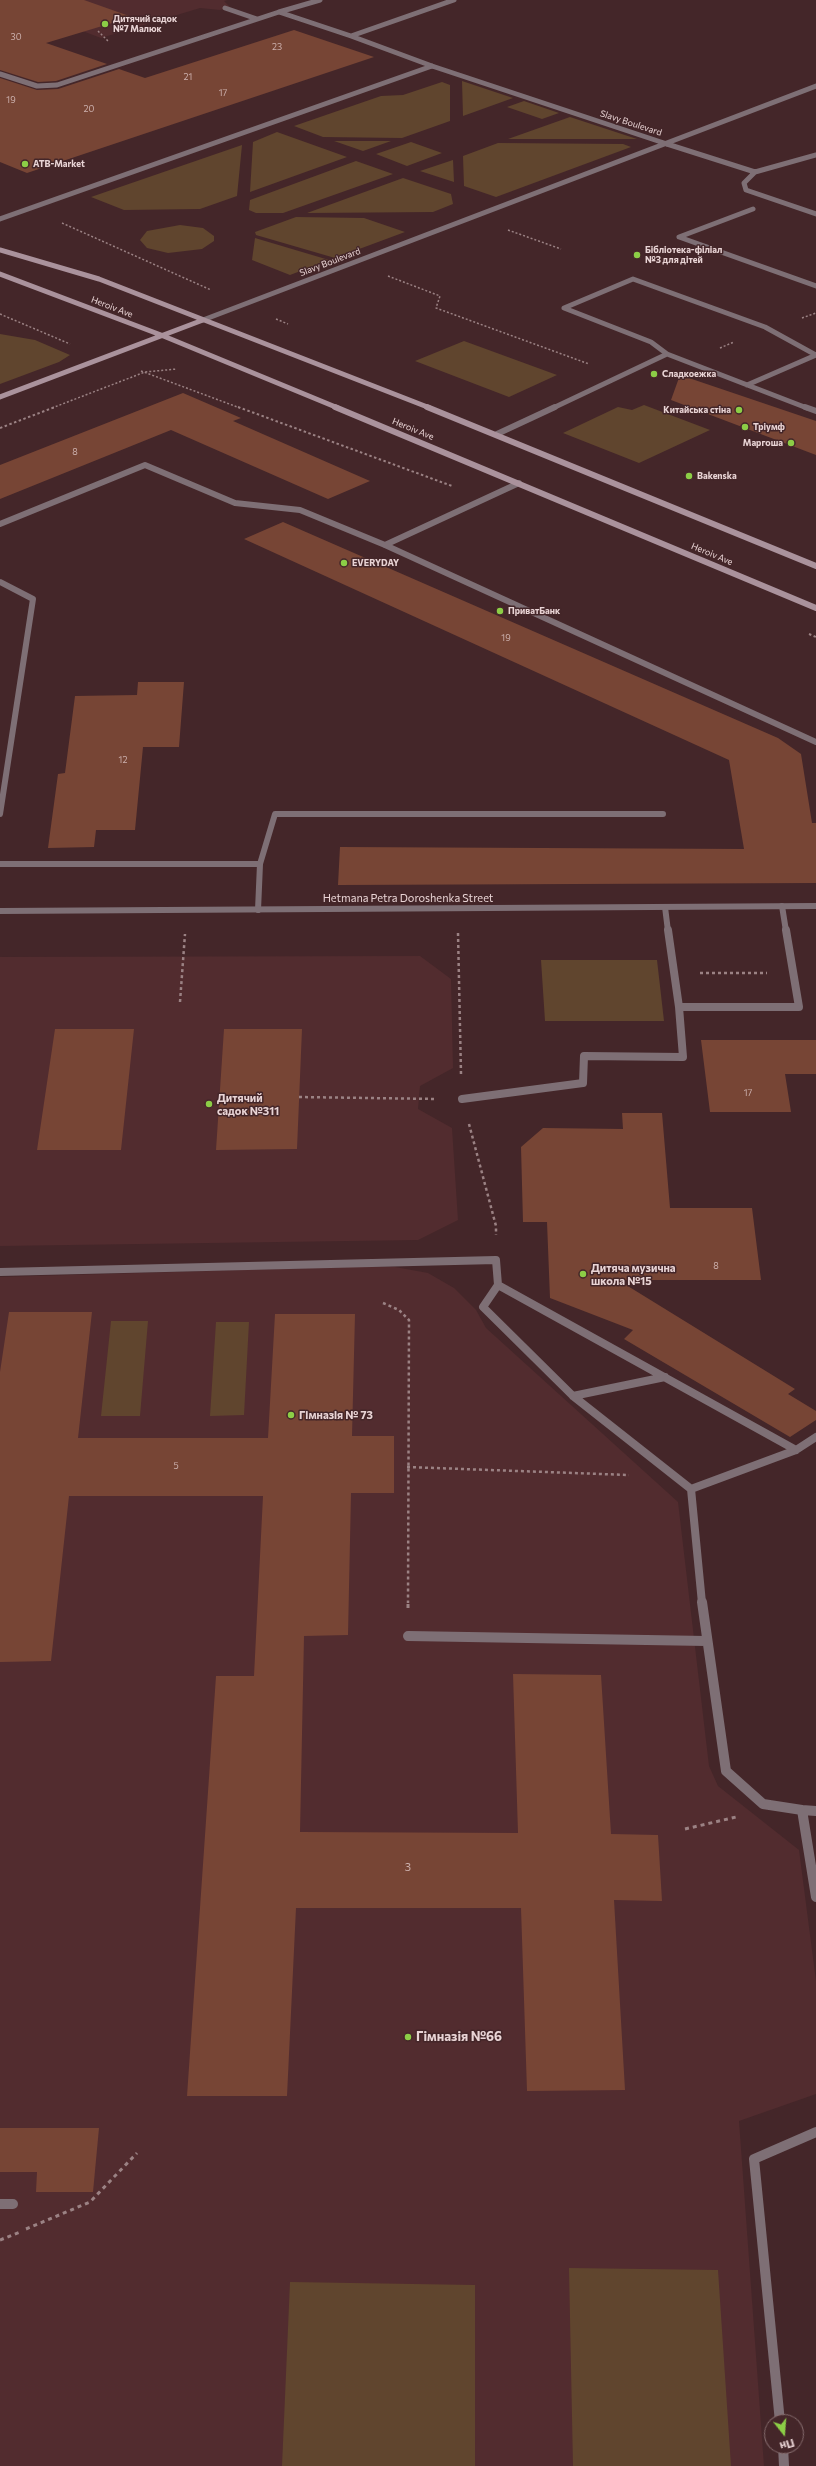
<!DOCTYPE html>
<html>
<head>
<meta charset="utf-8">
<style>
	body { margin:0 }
	#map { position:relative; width:816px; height:2466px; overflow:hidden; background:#442629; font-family:Commissioner,sans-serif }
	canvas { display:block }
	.north { position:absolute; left:764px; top:2414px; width:40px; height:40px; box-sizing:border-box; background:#442629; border:1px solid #866c6e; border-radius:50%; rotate:163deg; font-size:11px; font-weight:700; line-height:16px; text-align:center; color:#e9d4d5 }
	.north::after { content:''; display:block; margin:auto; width:14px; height:18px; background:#8cce46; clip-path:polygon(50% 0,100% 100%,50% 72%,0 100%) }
</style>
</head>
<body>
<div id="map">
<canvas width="816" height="2466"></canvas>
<div class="north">Пн</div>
</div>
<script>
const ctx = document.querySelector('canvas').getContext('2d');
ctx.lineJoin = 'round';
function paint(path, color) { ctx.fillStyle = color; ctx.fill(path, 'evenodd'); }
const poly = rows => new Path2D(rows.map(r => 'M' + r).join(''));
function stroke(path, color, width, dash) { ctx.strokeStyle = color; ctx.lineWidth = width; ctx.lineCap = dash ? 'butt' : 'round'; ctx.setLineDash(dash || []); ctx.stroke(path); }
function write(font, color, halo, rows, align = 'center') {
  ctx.font = font + ' Commissioner,sans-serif'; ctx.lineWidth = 3; ctx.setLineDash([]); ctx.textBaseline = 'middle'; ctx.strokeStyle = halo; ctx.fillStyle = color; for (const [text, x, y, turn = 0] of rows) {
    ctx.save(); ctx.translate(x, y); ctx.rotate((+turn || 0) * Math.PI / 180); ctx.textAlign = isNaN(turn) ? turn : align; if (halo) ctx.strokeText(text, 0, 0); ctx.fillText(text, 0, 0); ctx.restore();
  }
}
const built = poly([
	[0,0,228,0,224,1,230,7,220,10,200,8,101,38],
	[420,956,451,979,453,1068,420,1086,418,1109,452,1128,458,1220,418,1240,0,1246,0,957],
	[348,1267,395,1267,428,1273,454,1288,476,1310,486,1328,678,1502,709,1766,718,1786,799,1850,816,1981,816,2094,739,2121,764,2466,0,2466,0,1277]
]);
const green = poly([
	[462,81,513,98,463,116],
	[442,82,450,85,450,121,402,138,323,137,294,126,381,96,403,95],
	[524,101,559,113,542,119,507,107],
	[570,117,637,139,508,139],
	[277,132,347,157,250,192,253,142],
	[334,141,391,141,363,151],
	[411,142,442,153,407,166,376,154],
	[498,143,623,144,631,147,496,197,464,186,463,156],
	[242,145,237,196,200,209,124,210,91,197],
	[453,160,454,182,420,171],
	[356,161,393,174,283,213,256,213,249,210,250,200],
	[403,178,451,194,453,204,433,212,307,213],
	[296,217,364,218,405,232,335,258,256,235,255,232],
	[180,225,203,228,214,236,214,241,202,249,168,253,147,248,140,240,147,231],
	[255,238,329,260,290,275,252,260],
	[0,334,35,340,70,355,59,362,0,384],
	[464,341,557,375,509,397,415,361],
	[644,405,710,430,639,463,563,433,618,407,632,410],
	[541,960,657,960,664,1021,545,1021],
	[111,1321,148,1321,140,1416,101,1416],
	[216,1322,249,1322,244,1415,210,1416],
	[569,2268,718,2270,731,2466,573,2466],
	[290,2282,475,2285,475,2466,282,2466]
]);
const building = poly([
	[0,0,84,0,132,17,46,43,107,64,56,81,38,82,0,70],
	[294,30,374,57,27,173,0,162,0,78,37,90,58,89,119,69,145,78],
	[680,375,816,421,816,455,671,400],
	[183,393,241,418,233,421,370,481,328,499,171,430,0,499,0,465],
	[283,522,778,738,801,754,812,823,816,823,816,883,338,885,340,847,744,849,729,760,244,539],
	[138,682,184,682,179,747,143,747,135,830,96,830,94,847,48,848,58,774,65,773,75,696,137,695],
	[55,1029,134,1029,121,1150,37,1150],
	[224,1029,302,1029,297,1149,216,1150],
	[701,1040,816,1040,816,1074,785,1074,791,1112,710,1112],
	[622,1113,662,1113,670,1208,752,1208,761,1280,618,1280,795,1389,788,1394,816,1411,816,1420,790,1437,624,1339,633,1330,550,1298,547,1222,523,1222,521,1147,543,1128,623,1129],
	[9,1312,92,1312,78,1438,268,1438,275,1314,355,1314,352,1436,394,1436,394,1493,351,1493,348,1635,304,1636,300,1832,518,1833,513,1674,601,1675,611,1834,658,1835,662,1901,614,1900,625,2090,527,2091,521,1908,296,1908,287,2096,187,2096,216,1676,254,1676,263,1496,69,1496,51,1661,0,1662,0,1372],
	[0,2128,99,2128,93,2192,36,2192,37,2172,0,2172]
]);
const pathFar3 = poly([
	[98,31,109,42],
	[62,223,211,290],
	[508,230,561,249],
	[388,276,440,296,436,308,589,364],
	[0,314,70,344],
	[802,318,816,313],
	[276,319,288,324],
	[720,348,734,342],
	[141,371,240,408],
	[52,408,145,372,177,369]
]);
const pathFar2 = poly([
	[238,407,452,486],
	[0,428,55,407],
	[809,634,816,637]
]);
const pathFar1 = poly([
	[458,933,461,1074],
	[700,973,767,973],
	[180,1002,185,934],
	[299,1097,437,1099],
	[469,1124,496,1226,496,1235],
	[383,1303,399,1310,409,1320,408,1603],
	[407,1467,629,1475]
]);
const path = poly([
	[408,1608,408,1602],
	[685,1829,736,1817],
	[26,2229,90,2202,137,2153],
	[0,2240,20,2232]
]);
const serviceFar3 = poly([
	[320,0,279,12,351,36],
	[225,8,257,19],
	[432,66,351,36,454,0],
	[0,74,37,86,57,85,279,12],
	[667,144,755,172,816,155],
	[755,172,744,183,746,190,816,214],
	[753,209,679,237,816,286],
	[747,385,816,355],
	[553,408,667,354],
	[807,408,667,354,651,342,564,308,633,279,765,327,816,355]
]);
const serviceFar2 = poly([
	[805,407,816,411],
	[497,434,555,407],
	[0,524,145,465,235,503,300,510,385,545,816,742],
	[385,545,519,483],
	[0,582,33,599,0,814],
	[0,864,260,864],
	[782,906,786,931],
	[665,907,668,931],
	[258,910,260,864,275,814,663,814]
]);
const serviceFar1 = poly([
	[668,930,679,1007,799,1007,786,930],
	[462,1099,583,1083,584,1056,683,1057,679,1007],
	[0,1272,496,1260,498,1285,483,1307,573,1396,691,1489,702,1603],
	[498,1285,796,1450],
	[573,1396,665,1377],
	[691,1489,796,1450,816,1437]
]);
const service = poly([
	[702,1602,726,1771,763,1804,802,1810],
	[408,1636,706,1641],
	[816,1811,802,1810,816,1897],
	[0,2204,13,2204],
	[780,2422,754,2159,816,2132],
	[783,2446,784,2466]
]);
const minorFar1 = poly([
	[0,219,432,66,667,144],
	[203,320,816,86]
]);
const minor = poly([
	[0,911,816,906]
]);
const secondaryFar1 = poly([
	[0,250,99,279,430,408],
	[0,274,161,335,338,408],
	[0,397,203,320]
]);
const secondary = poly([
	[335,407,816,608],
	[427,407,816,566]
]);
const markers = [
	[105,24,4,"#8cce46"],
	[25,164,4,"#8cce46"],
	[637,255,4,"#8cce46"],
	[654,374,4,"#8cce46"],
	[739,410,4,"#8cce46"],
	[745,427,4,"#8cce46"],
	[791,443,4,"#8cce46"],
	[689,476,4,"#8cce46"],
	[344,563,4,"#8cce46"],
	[500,611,4,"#8cce46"],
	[209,1104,4,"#8cce46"],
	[583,1274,4,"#8cce46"],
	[291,1415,4,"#8cce46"],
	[408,2037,4,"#8cce46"]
];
const farPoinames = [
	["Дитячий садок",113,19],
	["№7 Малюк",113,29],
	["ATB-Market",33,164],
	["Бібліотека-філіал",645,250],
	["№3 для дітей",645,260],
	["Сладкоежка",662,374],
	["Китайська стіна",731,410,"right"],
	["Тріумф",753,427],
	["Маргоша",783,443,"right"],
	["Bakenska",697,476],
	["EVERYDAY",352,563],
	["ПриватБанк",508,611]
];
const numberNames = [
	["30",16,37],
	["23",277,47],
	["21",188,77],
	["17",223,93],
	["19",11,100],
	["20",89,109],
	["8",75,452],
	["19",506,638],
	["12",123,760],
	["17",748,1093],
	["8",716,1266],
	["5",176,1466]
];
const farStreetnames = [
	["Slavy Boulevard",631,123,18],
	["Slavy Boulevard",330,262,-21],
	["Heroiv Ave",112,307,21],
	["Heroiv Ave",413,429,22],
	["Heroiv Ave",712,554,23]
];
const streetNames = [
	["Hetmana Petra Doroshenka Street",408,898]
];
const poiNames = [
	["Дитячий",217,1098],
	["садок №311",217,1111],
	["Дитяча музична",591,1268],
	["школа №15",591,1281],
	["Гімназія № 73",299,1415]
];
const nearNumbernames = [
	["3",408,1867]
];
const nearPoinames = [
	["Гімназія №66",416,2037]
];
paint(built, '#522c2f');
paint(green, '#60452e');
paint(building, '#774535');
stroke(pathFar3, '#9b8284', 1.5, [2, 2]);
stroke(pathFar2, '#9b8284', 2, [2.5, 2.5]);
stroke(pathFar1, '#9b8284', 2.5, [3, 3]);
stroke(path, '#9b8284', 3, [4, 4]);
stroke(serviceFar3, '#7e6f75', 5);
stroke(serviceFar2, '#7e6f75', 6);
stroke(serviceFar1, '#7e6f75', 8);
stroke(service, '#7e6f75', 10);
stroke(minorFar1, '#7e6f75', 5);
stroke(minor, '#7e6f75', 6);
stroke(secondaryFar1, '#aa929c', 5);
stroke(secondary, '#aa929c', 6);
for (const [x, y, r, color] of markers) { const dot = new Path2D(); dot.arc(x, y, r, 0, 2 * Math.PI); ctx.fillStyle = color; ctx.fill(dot); stroke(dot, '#442629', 1.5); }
write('bold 9px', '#e9d4d5', '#442629', farPoinames, 'left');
write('9px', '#ccb0ad', null, numberNames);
write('9px', '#e9d4d5', '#442629', farStreetnames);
write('11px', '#e9d4d5', '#442629', streetNames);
write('bold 11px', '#e9d4d5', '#442629', poiNames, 'left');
write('11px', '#ccb0ad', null, nearNumbernames);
write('bold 13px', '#e9d4d5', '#442629', nearPoinames, 'left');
</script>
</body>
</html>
